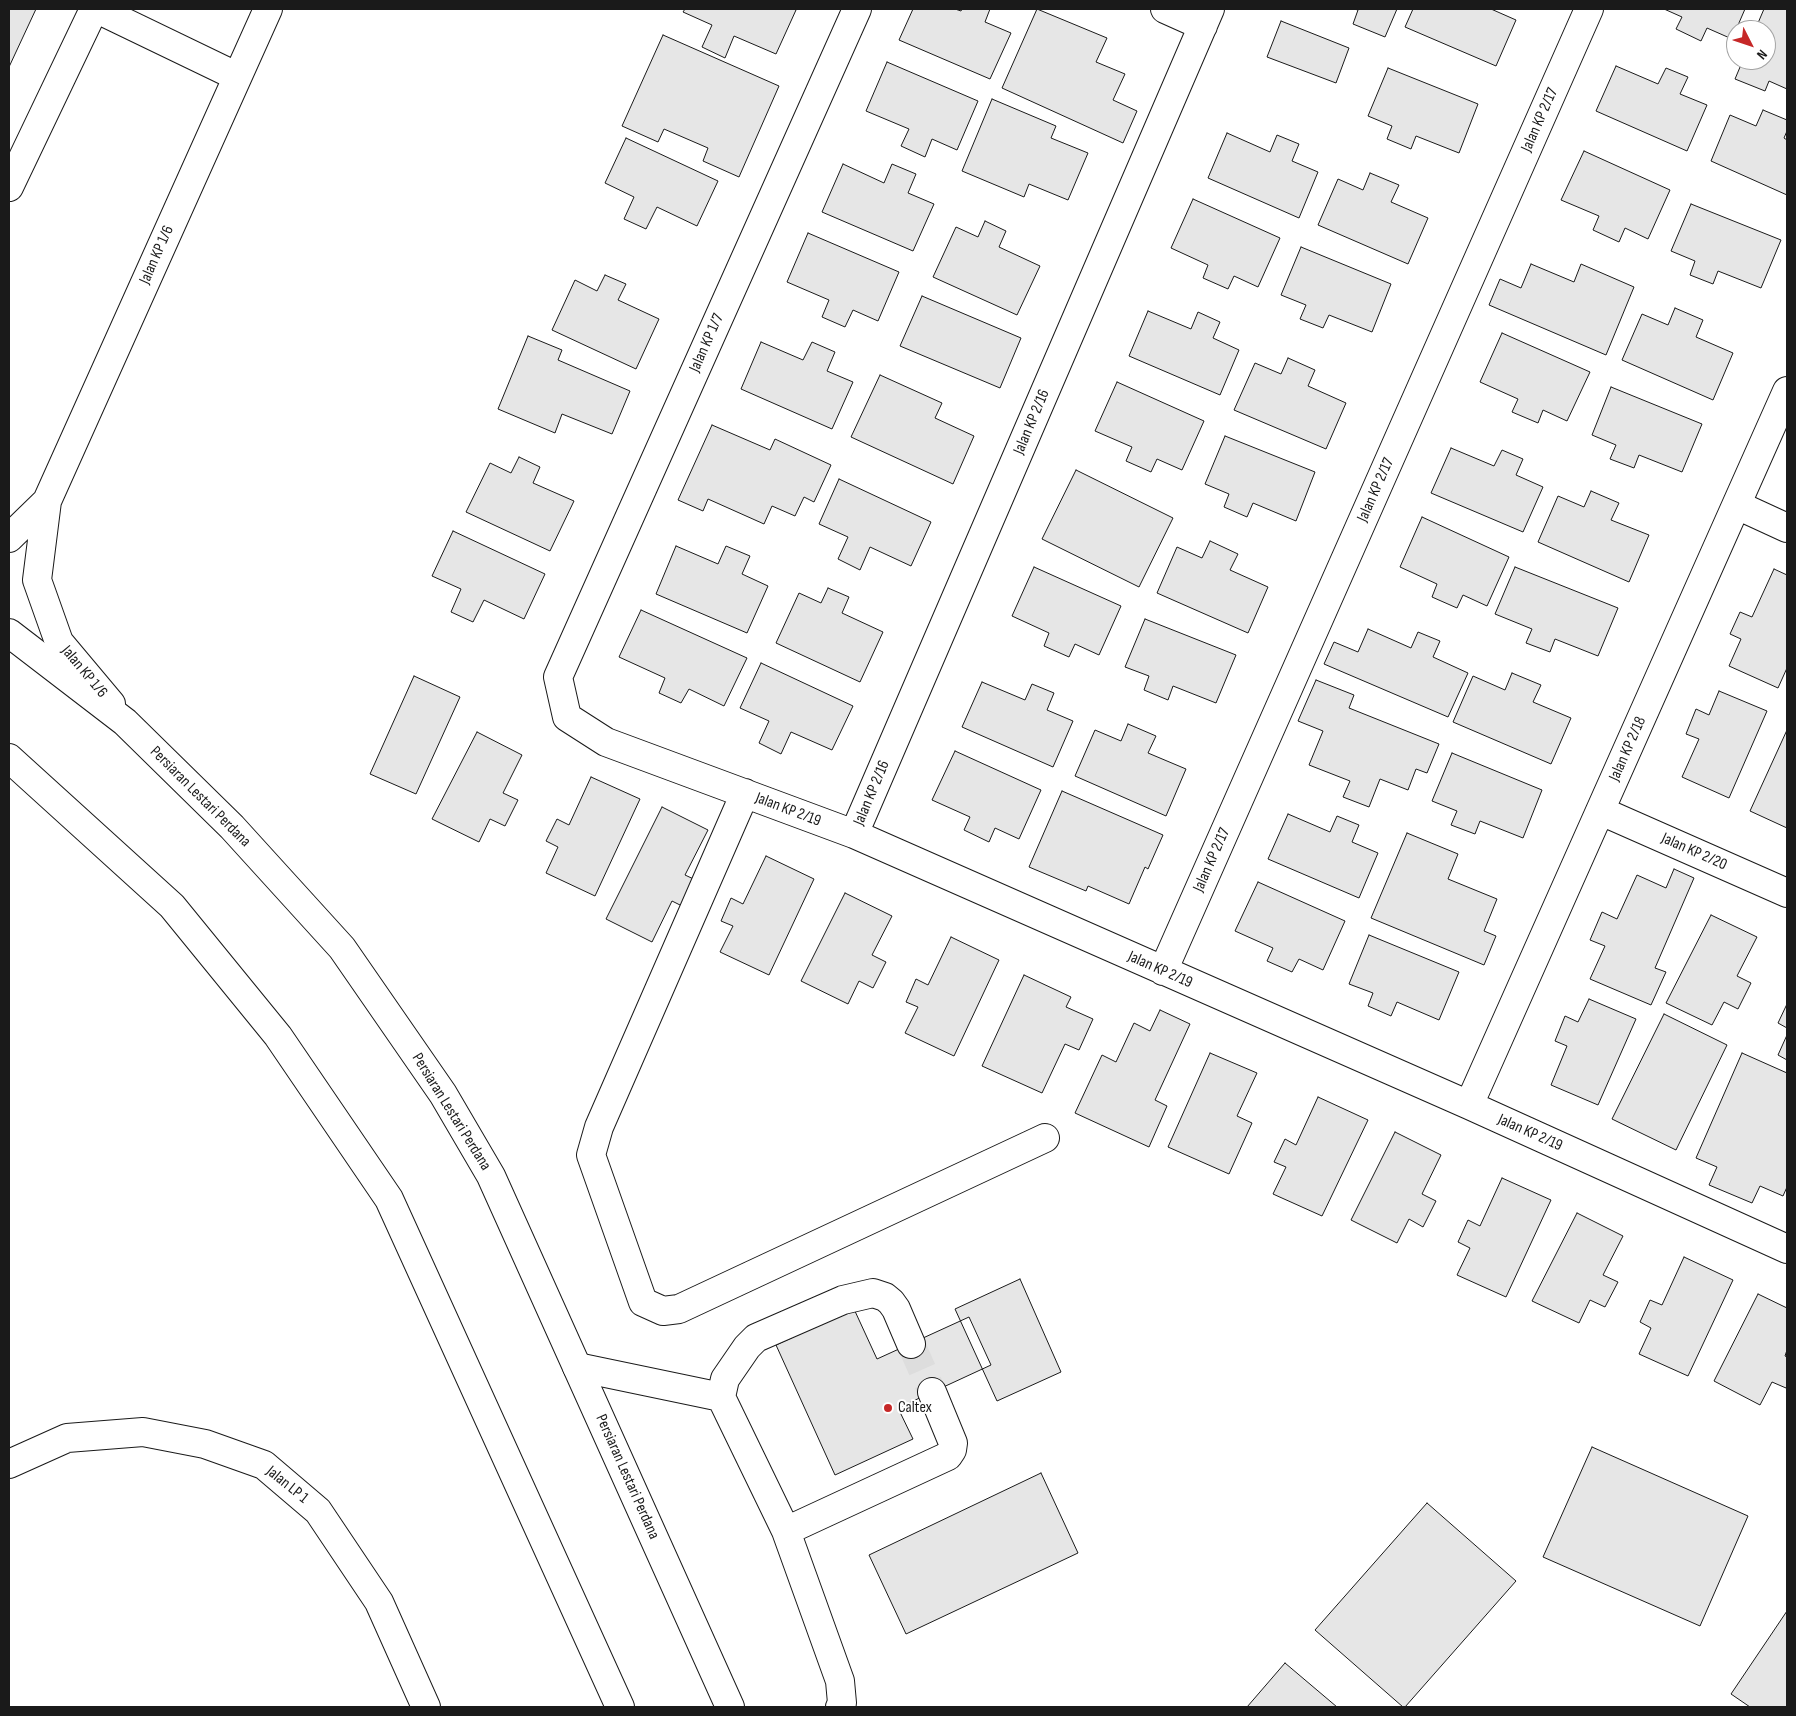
<!DOCTYPE html>
<html>
<head>
<meta charset="utf-8">
<style>
	body { margin:0 }
	#map { position:relative; width:1796px; height:1716px; overflow:hidden; background:#fff; font-family:"Sofia Sans Condensed",sans-serif }
	canvas { display:block }
	.frame { position:absolute; inset:0; border:10px solid #1a1a1a; pointer-events:none }
	.north { position:absolute; left:1726px; top:20px; width:50px; height:50px; box-sizing:border-box; background:#fff; border:1px solid #a3a3a3; border-radius:50%; rotate:131deg; font-size:14px; font-weight:700; line-height:20px; text-align:center; color:#1a1a1a }
	.north::after { content:''; display:block; margin:auto; width:18px; height:22px; background:#c62828; clip-path:polygon(50% 0,100% 100%,50% 72%,0 100%) }
</style>
</head>
<body>
<div id="map">
<canvas width="1796" height="1716"></canvas>
<div class="frame"></div>
<div class="north">N</div>
</div>
<script>
const ctx = document.querySelector('canvas').getContext('2d');
ctx.lineJoin = 'round';
function paint(path, color) { ctx.fillStyle = color; ctx.fill(path, 'evenodd'); }
const poly = rows => new Path2D(rows.map(r => 'M' + r).join(''));
function stroke(path, color, width, dash) { ctx.strokeStyle = color; ctx.lineWidth = width; ctx.lineCap = dash ? 'butt' : 'round'; ctx.setLineDash(dash || []); ctx.stroke(path); }
function write(font, color, halo, rows, align = 'center') {
  ctx.font = font + ' "Sofia Sans Condensed",sans-serif'; ctx.lineWidth = 4; ctx.setLineDash([]); ctx.textBaseline = 'middle'; ctx.strokeStyle = halo; ctx.fillStyle = color; for (const [text, x, y, turn = 0] of rows) {
    ctx.save(); ctx.translate(x, y); ctx.rotate((+turn || 0) * Math.PI / 180); ctx.textAlign = isNaN(turn) ? turn : align; if (halo) ctx.strokeText(text, 0, 0); ctx.fillText(text, 0, 0); ctx.restore();
  }
}
const building = poly([
	[9,9,36,9,9,67,9,9],
	[685,9,794,9,796,10,776,54,734,36,725,58,702,47,712,25,683,12,685,9],
	[913,9,955,9,961,11,962,9,990,9,985,22,1011,33,990,79,899,40,913,9],
	[1037,9,1107,38,1096,62,1125,74,1113,100,1137,111,1123,143,1002,88,1037,9],
	[1354,9,1397,9,1385,37,1353,24,1358,10,1354,9],
	[1413,9,1491,9,1516,20,1496,66,1405,27,1413,9],
	[1664,9,1745,9,1732,39,1707,28,1701,41,1676,29,1682,17,1664,9],
	[1764,9,1787,9,1787,89,1769,81,1765,91,1735,79,1743,60,1766,60,1766,30,1755,30,1764,9],
	[1281,21,1349,48,1336,83,1267,57,1281,21],
	[663,35,779,86,739,177,703,161,708,148,664,129,658,142,622,126,663,35],
	[887,62,978,101,957,150,932,139,925,157,901,146,909,129,866,111,887,62],
	[1616,66,1658,84,1666,68,1688,77,1680,94,1707,105,1687,151,1596,111,1616,66],
	[1388,68,1478,104,1459,153,1416,136,1411,149,1387,139,1392,126,1368,116,1388,68],
	[992,99,1056,126,1051,138,1088,153,1068,200,1029,184,1024,197,962,171,992,99],
	[1763,110,1787,120,1787,131,1784,138,1787,140,1787,195,1711,161,1730,115,1756,126,1763,110],
	[1227,133,1270,152,1277,135,1299,144,1292,161,1318,172,1299,218,1208,178,1227,133],
	[626,138,718,181,697,226,657,207,646,229,624,219,634,197,605,183,626,138],
	[1584,151,1670,190,1648,239,1625,228,1619,242,1593,230,1599,216,1561,200,1584,151],
	[843,164,884,183,892,164,916,174,908,193,934,204,913,251,822,212,843,164],
	[1370,173,1399,185,1391,202,1428,218,1408,264,1318,225,1338,179,1363,190,1370,173],
	[1193,199,1280,238,1258,287,1234,276,1228,289,1203,278,1208,265,1171,248,1193,199],
	[1691,204,1781,240,1761,288,1718,271,1713,284,1690,275,1695,261,1671,251,1691,204],
	[985,221,1006,231,999,247,1040,266,1017,315,933,277,956,227,978,237,985,221],
	[808,233,899,272,878,321,853,310,845,327,822,317,829,300,787,282,808,233],
	[1301,247,1391,284,1372,332,1329,315,1323,328,1300,319,1306,305,1281,295,1301,247],
	[1531,264,1574,282,1581,264,1634,287,1606,355,1489,305,1500,279,1521,288,1531,264],
	[605,275,626,284,618,300,659,319,636,369,552,330,575,280,597,291,605,275],
	[922,296,1021,338,1000,388,900,346,922,296],
	[1675,308,1703,320,1696,337,1733,353,1713,400,1622,360,1642,314,1668,325,1675,308],
	[1148,311,1191,329,1198,312,1220,322,1213,338,1239,350,1220,395,1129,356,1148,311],
	[1502,333,1590,372,1567,421,1543,410,1538,423,1512,412,1518,399,1480,382,1502,333],
	[528,336,562,350,558,360,630,391,612,434,562,414,555,433,498,409,528,336],
	[761,342,803,360,812,342,835,352,827,371,853,382,832,429,741,389,761,342],
	[1288,358,1315,370,1308,386,1346,403,1326,449,1234,410,1255,363,1281,374,1288,358],
	[880,375,942,403,935,418,974,436,953,484,851,437,880,375],
	[1117,382,1204,421,1182,470,1157,459,1151,472,1126,461,1132,447,1095,431,1117,382],
	[1611,387,1702,424,1682,472,1639,455,1634,468,1610,459,1616,445,1592,435,1611,387],
	[712,425,770,450,775,439,831,465,814,502,804,497,795,516,772,506,764,524,708,499,703,511,678,500,712,425],
	[1225,436,1315,472,1296,521,1253,503,1247,517,1224,507,1229,494,1205,484,1225,436],
	[1451,448,1494,466,1502,450,1523,459,1516,475,1543,487,1523,532,1431,493,1451,448],
	[519,457,540,467,533,483,574,501,550,551,466,512,490,463,511,473,519,457],
	[1076,470,1173,518,1139,587,1042,539,1076,470],
	[839,479,931,522,911,566,870,547,860,570,838,559,848,537,819,524,839,479],
	[1591,491,1619,503,1611,520,1649,535,1629,582,1538,542,1558,496,1584,507,1591,491],
	[1422,517,1509,557,1487,606,1463,595,1457,608,1432,597,1437,584,1400,567,1422,517],
	[453,531,545,574,524,619,484,600,473,622,451,612,461,589,432,576,453,531],
	[1210,541,1238,554,1230,570,1268,587,1248,633,1157,593,1177,547,1202,558,1210,541],
	[676,546,718,564,726,546,750,556,742,574,768,586,747,633,656,594,676,546],
	[1034,567,1121,606,1099,655,1075,644,1069,657,1044,646,1049,633,1012,616,1034,567],
	[1515,567,1618,608,1598,656,1555,639,1550,652,1526,643,1532,629,1495,614,1515,567],
	[1774,569,1787,575,1787,668,1778,688,1729,666,1741,639,1730,634,1740,612,1752,617,1774,569],
	[828,588,849,597,842,613,883,632,860,682,776,643,799,593,821,603,828,588],
	[641,610,747,658,724,706,689,689,681,703,659,693,665,678,619,657,641,610],
	[1145,619,1236,655,1216,703,1173,686,1168,700,1144,690,1149,676,1125,667,1145,619],
	[1368,629,1411,648,1418,632,1440,641,1433,657,1468,673,1448,717,1324,664,1334,642,1358,652,1368,629],
	[761,663,853,706,832,750,791,732,781,754,759,743,769,721,740,708,761,663],
	[1512,673,1541,685,1533,702,1571,718,1551,764,1453,722,1473,676,1505,690,1512,673],
	[414,676,460,697,416,794,370,774,414,676],
	[1316,680,1354,695,1349,708,1439,744,1427,773,1416,769,1408,790,1380,779,1369,807,1343,797,1350,781,1309,765,1323,731,1298,721,1316,680],
	[982,682,1025,700,1032,684,1054,693,1047,710,1073,721,1053,767,962,727,982,682],
	[1719,691,1767,711,1729,798,1682,777,1699,739,1686,734,1696,709,1709,715,1719,691],
	[1128,724,1156,736,1148,753,1186,769,1166,816,1075,776,1095,730,1121,741,1128,724],
	[1787,730,1787,828,1750,811,1787,730],
	[477,732,522,755,503,793,518,800,505,826,490,819,479,842,432,819,477,732],
	[955,751,1041,790,1019,839,995,828,989,842,964,830,970,817,932,800,955,751],
	[1452,753,1542,790,1523,838,1480,821,1475,834,1451,825,1457,811,1432,801,1452,753],
	[591,777,640,799,595,896,546,873,558,847,546,841,557,819,569,825,591,777],
	[1062,791,1163,835,1148,869,1145,867,1129,904,1088,886,1086,891,1029,867,1062,791],
	[662,807,708,830,685,875,700,882,686,908,672,901,652,942,606,919,662,807],
	[1288,814,1330,832,1337,816,1359,825,1352,842,1378,853,1359,898,1268,859,1288,814],
	[1407,833,1458,854,1448,879,1497,899,1484,931,1496,936,1484,965,1371,918,1407,833],
	[766,856,814,879,769,975,720,952,733,926,721,921,731,898,743,904,766,856],
	[1674,869,1694,878,1655,968,1666,972,1651,1005,1590,979,1605,946,1590,940,1602,912,1617,919,1637,875,1666,888,1674,869],
	[1258,882,1345,921,1323,970,1299,959,1292,972,1267,961,1273,948,1235,931,1258,882],
	[845,893,892,916,872,955,886,962,873,988,859,981,848,1004,801,981,845,893],
	[1711,915,1757,937,1737,976,1751,983,1738,1009,1724,1002,1712,1025,1666,1003,1711,915],
	[1369,935,1459,972,1439,1020,1397,1002,1391,1016,1368,1006,1373,993,1349,984,1369,935],
	[951,937,999,960,954,1056,905,1033,918,1007,906,1002,916,979,928,985,951,937],
	[1024,975,1071,997,1066,1007,1093,1019,1079,1050,1065,1044,1042,1093,982,1066,1024,975],
	[1589,999,1636,1019,1598,1105,1551,1085,1567,1046,1555,1041,1565,1016,1578,1022,1589,999],
	[1787,1004,1787,1028,1778,1023,1787,1004],
	[1160,1010,1190,1024,1155,1100,1167,1106,1149,1147,1075,1113,1102,1055,1116,1062,1134,1023,1150,1031,1160,1010],
	[1664,1014,1727,1045,1676,1150,1612,1119,1664,1014],
	[1787,1035,1787,1060,1778,1055,1787,1035],
	[1210,1053,1257,1073,1237,1116,1252,1123,1229,1174,1168,1147,1210,1053],
	[1742,1053,1787,1073,1787,1187,1783,1196,1760,1186,1752,1203,1709,1185,1717,1167,1696,1158,1742,1053],
	[1318,1097,1368,1120,1322,1216,1273,1194,1286,1167,1274,1162,1285,1139,1296,1145,1318,1097],
	[1395,1132,1441,1155,1422,1194,1436,1201,1423,1227,1409,1219,1397,1243,1351,1220,1395,1132],
	[1502,1178,1551,1200,1506,1297,1457,1275,1470,1248,1458,1242,1468,1220,1480,1226,1502,1178],
	[1577,1213,1623,1236,1603,1275,1618,1282,1605,1307,1590,1300,1579,1323,1532,1301,1577,1213],
	[1684,1257,1733,1280,1688,1376,1639,1354,1651,1328,1640,1322,1650,1300,1662,1305,1684,1257],
	[1020,1279,1061,1372,997,1401,955,1309,1020,1279],
	[1758,1294,1787,1308,1787,1350,1785,1356,1787,1357,1787,1386,1786,1388,1772,1382,1760,1405,1714,1381,1758,1294],
	[854,1309,877,1359,969,1317,991,1365,898,1408,913,1439,835,1475,776,1345,854,1309],
	[1592,1447,1748,1516,1700,1626,1543,1557,1592,1447],
	[1041,1473,1078,1553,906,1634,869,1555,1041,1473],
	[1427,1503,1516,1581,1405,1707,1403,1707,1315,1630,1427,1503],
	[1787,1611,1787,1707,1750,1707,1731,1694,1787,1611],
	[1285,1663,1337,1707,1247,1707,1285,1663]
]);
const minorTunnel = poly([
	[911,1344,932,1392]
]);
const minor = poly([
	[97,9,236,76],
	[857,9,558,677,567,717,606,742,854,834,1469,1105,1787,1249],
	[1165,9,1203,26],
	[9,187,94,9],
	[1737,505,1787,528],
	[9,538,47,501],
	[111,704,59,642,37,580,47,501,268,9],
	[745,793,599,1127,591,1155,643,1302,663,1311,679,1309,1045,1138],
	[1601,811,1787,893],
	[854,834,1210,9],
	[1163,971,1589,9],
	[1469,1105,1787,391],
	[577,1367,721,1397,786,1531,840,1681,842,1703,840,1707],
	[721,1397,725,1379,747,1347,756,1338,843,1300,873,1293,885,1297,891,1302,896,1309,911,1344],
	[9,1464,67,1438,143,1432,205,1444,264,1465,318,1511,379,1602,426,1707],
	[786,1531,948,1456,952,1450,953,1443,932,1392]
]);
const major = poly([
	[9,633,125,722,232,827,342,948,443,1094,491,1176,730,1707],
	[9,758,172,906,278,1036,389,1199,620,1707]
]);
const markers = [
	[888,1408,5,"#c62828"]
];
const streetNames = [
	["Jalan KP 2/17",1540,120,-66],
	["Jalan KP 1/6",157,255,-66],
	["Jalan KP 1/7",707,343,-66],
	["Jalan KP 2/16",1032,422,-67],
	["Jalan KP 2/17",1376,490,-66],
	["Jalan KP 1/6",84,672,50],
	["Jalan KP 2/18",1628,749,-66],
	["Jalan KP 2/16",872,793,-67],
	["Persiaran Lestari Perdana",200,797,45],
	["Jalan KP 2/19",788,810,21],
	["Jalan KP 2/20",1694,852,24],
	["Jalan KP 2/17",1212,860,-66],
	["Jalan KP 2/19",1160,970,24],
	["Persiaran Lestari Perdana",451,1112,58],
	["Jalan KP 2/19",1530,1133,24],
	["Persiaran Lestari Perdana",627,1477,66],
	["Jalan LP 1",287,1485,39]
];
const poiNames = [
	["Caltex",898,1408]
];
paint(building, '#e6e6e6');
stroke(building, '#1a1a1a', 1);
stroke(minorTunnel, '#ddd', 28, [28, 14]);
stroke(minor, '#1a1a1a', 30);
stroke(major, '#1a1a1a', 30);
stroke(minor, '#fff', 28);
stroke(major, '#fff', 28);
for (const [x, y, r, color] of markers) { const dot = new Path2D(); dot.arc(x, y, r, 0, 2 * Math.PI); ctx.fillStyle = color; ctx.fill(dot); stroke(dot, '#fff', 2); }
write('16px', '#1a1a1a', '#fff', streetNames);
write('16px', '#1a1a1a', '#fff', poiNames, 'left');
</script>
</body>
</html>
